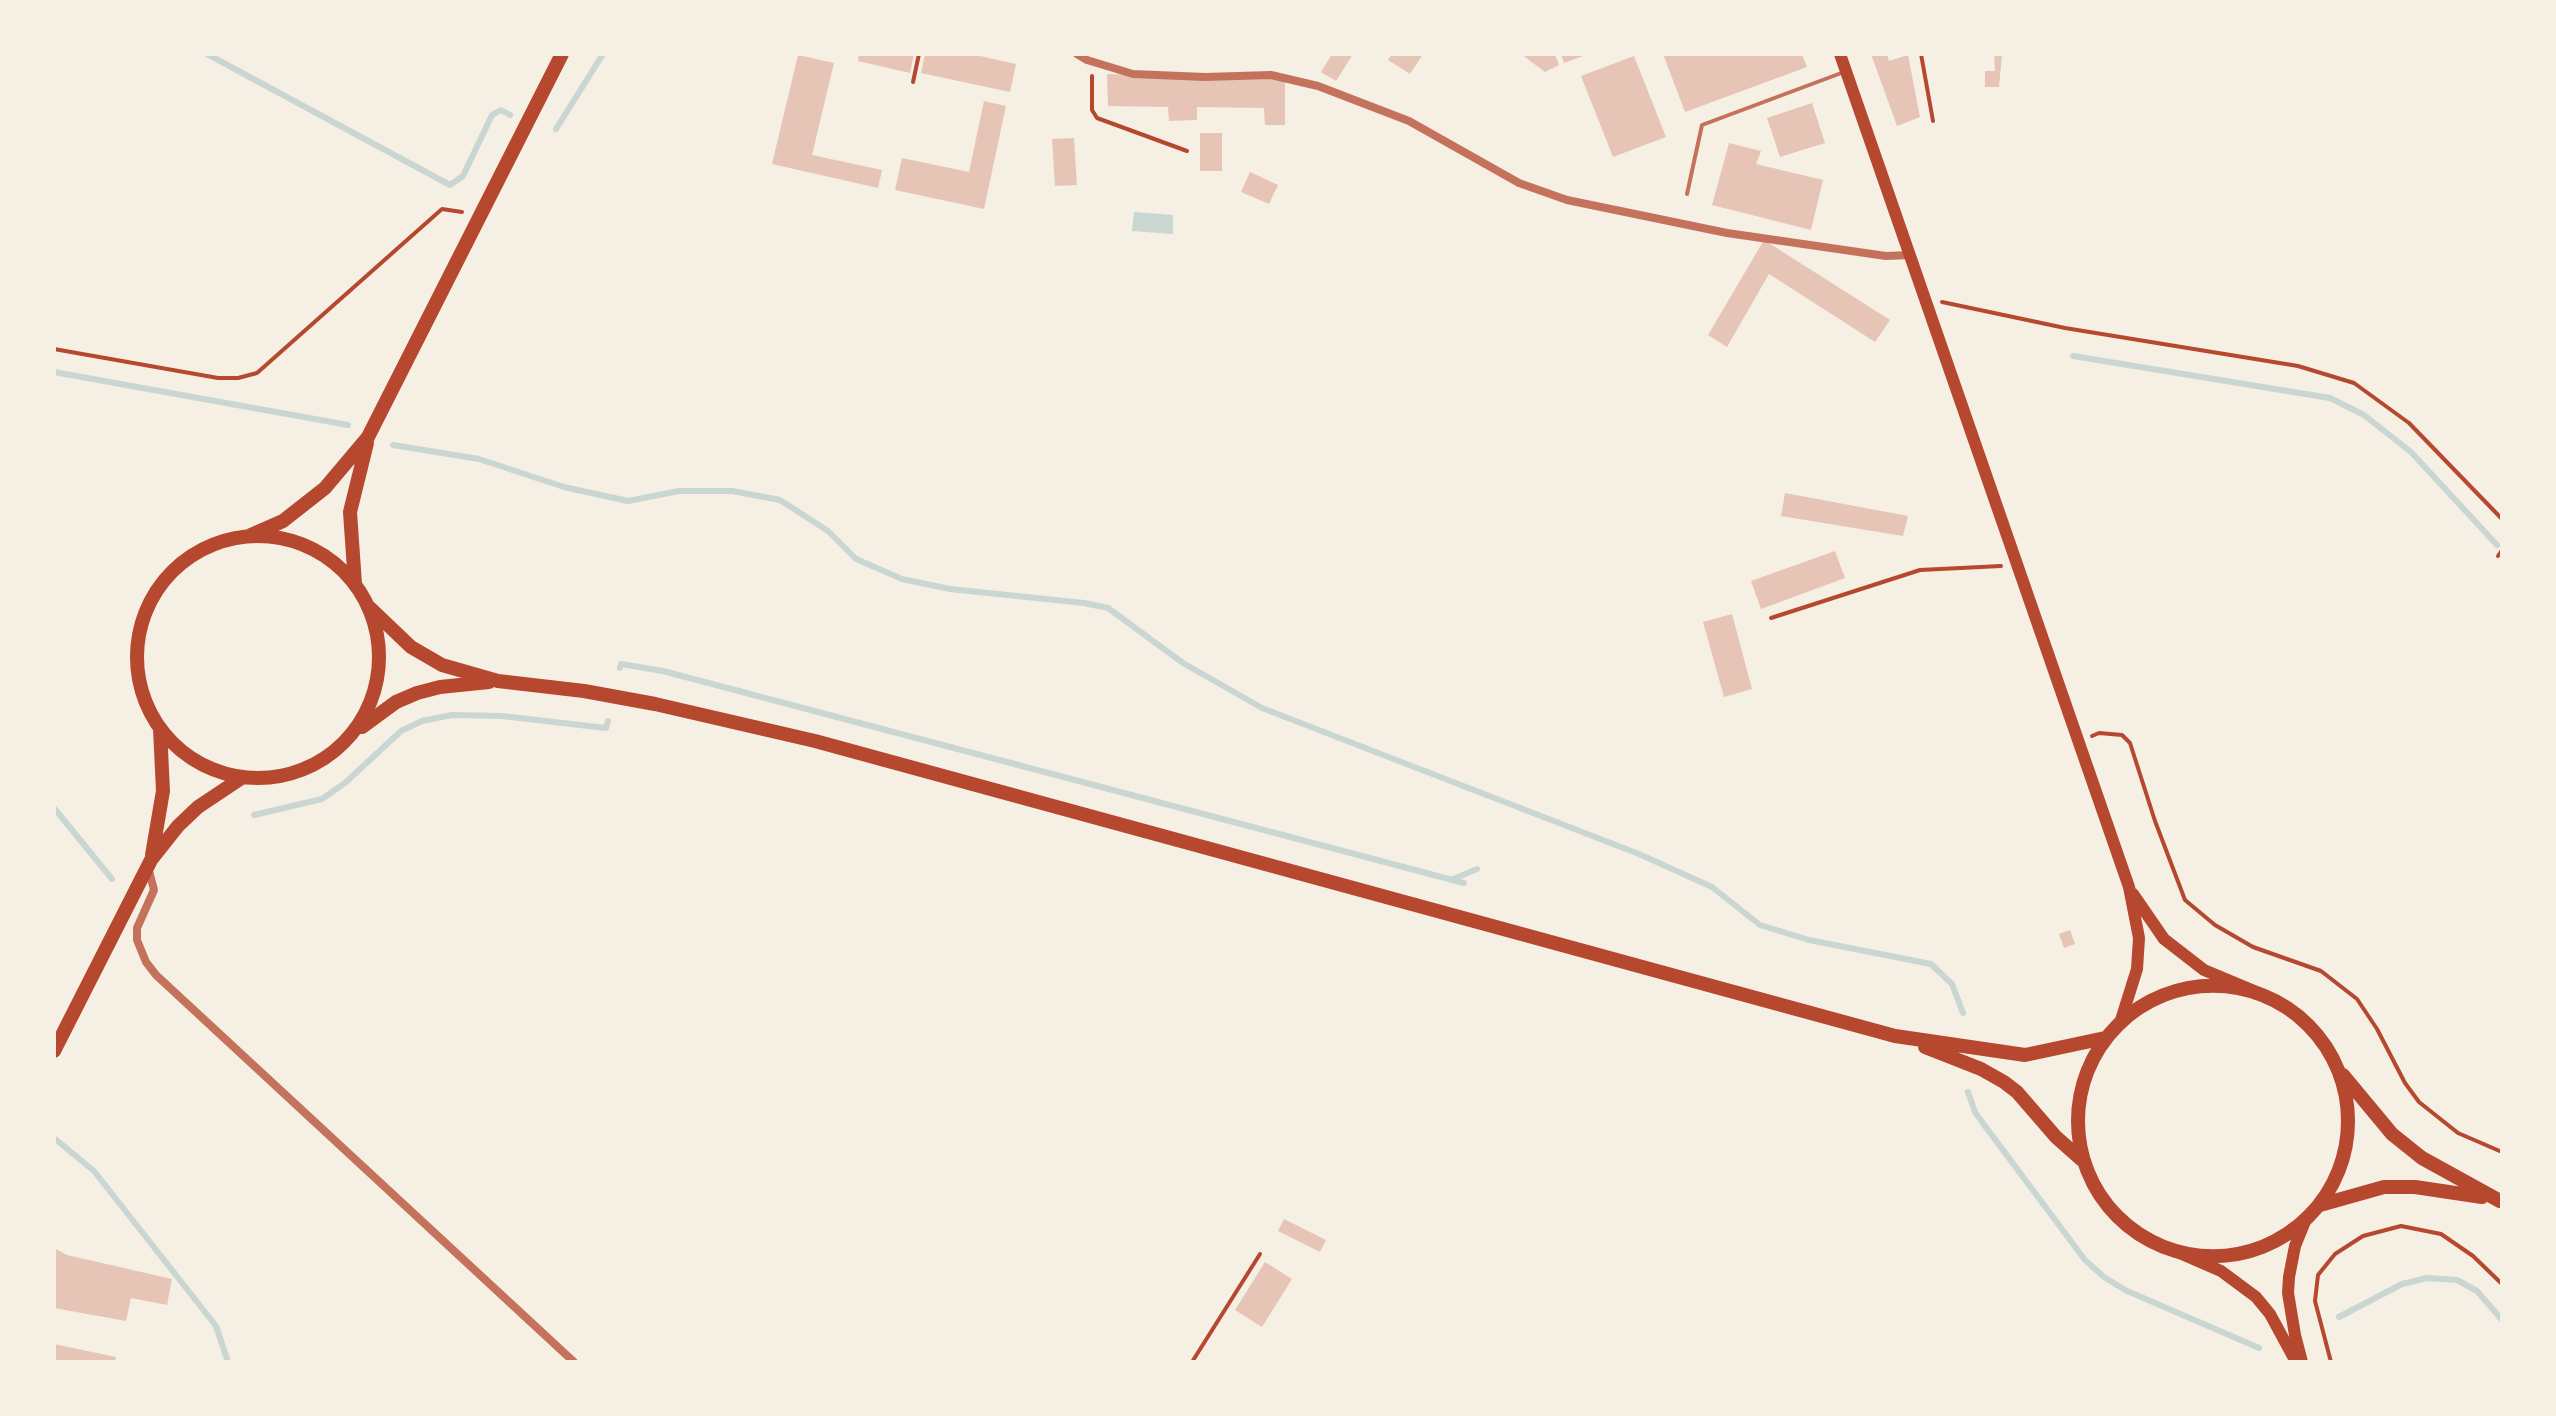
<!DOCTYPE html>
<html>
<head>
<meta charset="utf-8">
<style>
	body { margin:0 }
	#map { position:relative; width:2556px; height:1416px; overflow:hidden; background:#f6efe4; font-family:Karla,sans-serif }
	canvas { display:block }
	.frame { position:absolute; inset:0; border:56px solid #f6efe4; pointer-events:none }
</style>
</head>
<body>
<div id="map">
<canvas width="2556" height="1416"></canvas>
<div class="frame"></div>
</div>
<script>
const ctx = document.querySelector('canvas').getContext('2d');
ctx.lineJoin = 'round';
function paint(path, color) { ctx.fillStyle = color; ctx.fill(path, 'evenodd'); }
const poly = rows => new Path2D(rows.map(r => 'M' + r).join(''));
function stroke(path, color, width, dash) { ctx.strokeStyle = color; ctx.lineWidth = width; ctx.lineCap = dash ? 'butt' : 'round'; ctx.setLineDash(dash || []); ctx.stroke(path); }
const water = poly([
	[1134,212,1173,215,1173,234,1132,231]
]);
const stream = poly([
	[207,54,450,185,463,176,492,115,501,110,510,115],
	[556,129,603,54],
	[2073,356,2330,398,2364,415,2411,452,2497,545],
	[54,372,348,425],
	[393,445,479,459,564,487,628,501,679,491,732,491,780,500,828,531,856,559,902,579,950,589,1084,603,1108,608,1183,663,1262,708,1639,854,1712,887,1760,925,1809,940,1931,964,1952,984,1963,1013],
	[620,668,621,664,663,671,1464,883],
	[54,808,112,879],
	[254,815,322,799,345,783,401,731,422,721,452,715,502,716,606,728,608,721],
	[1451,880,1477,869],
	[1968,1092,1975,1112,1985,1126,2085,1260,2104,1277,2125,1290,2259,1348],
	[54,1138,94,1171,216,1326,228,1362],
	[2339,1317,2402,1284,2427,1278,2457,1280,2477,1291,2502,1320]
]);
const building = poly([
	[859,54,914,54,910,73,858,61],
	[925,54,971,54,1016,64,1010,92,921,73],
	[1332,54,1353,54,1336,81,1321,72],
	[1392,54,1423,54,1410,74,1388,60],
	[1521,54,1555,54,1559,65,1545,72],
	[1561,54,1589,54,1564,63],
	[1663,54,1802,54,1807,67,1685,112],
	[1871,54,1887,54,1889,61,1908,55,1920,117,1897,126],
	[1994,54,2002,54,1999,87,1985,87,1985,71,1995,71],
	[798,55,834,63,812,155,882,170,878,188,772,164],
	[1634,56,1666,137,1613,157,1581,76],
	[1107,74,1285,79,1285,125,1265,125,1264,108,1197,107,1197,120,1169,121,1168,107,1108,106],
	[984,101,1006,106,984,209,895,190,902,158,969,172],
	[1812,103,1825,143,1780,157,1767,118],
	[1200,133,1222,133,1222,171,1200,171],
	[1074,138,1077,185,1055,186,1052,139],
	[1729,143,1761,151,1756,164,1823,180,1811,230,1712,205],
	[1250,172,1278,185,1269,204,1241,192],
	[1764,240,1890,320,1875,342,1769,274,1727,347,1708,335],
	[1785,493,1908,516,1903,536,1781,516],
	[1835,551,1845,578,1761,609,1751,581],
	[1732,614,1752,689,1724,697,1703,622],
	[2070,930,2075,944,2064,948,2059,934],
	[1284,1219,1326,1240,1320,1252,1278,1231],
	[54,1248,67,1255,172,1279,167,1305,131,1298,126,1321,54,1308],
	[1265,1262,1292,1279,1262,1327,1235,1310],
	[54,1344,116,1357,115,1362,54,1362]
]);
const path = poly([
	[1921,54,1933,121],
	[1092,76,1092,110,1097,118,1187,151],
	[913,82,919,54],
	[1942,302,2065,328,2298,366,2354,383,2409,423,2502,519],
	[54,349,218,378,238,378,257,373,442,209,462,212],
	[2498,556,2502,550],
	[1771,618,1920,570,2001,566],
	[2092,736,2099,733,2122,735,2130,743,2155,821,2185,900,2215,925,2253,947,2321,971,2357,999,2377,1029,2405,1083,2419,1102,2458,1133,2502,1152],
	[1192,1362,1260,1254],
	[2331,1362,2315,1301,2318,1275,2335,1254,2363,1236,2401,1226,2441,1234,2473,1256,2502,1284]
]);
const service = poly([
	[1687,194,1702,125,1844,72]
]);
const minor = poly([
	[1077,54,1087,60,1133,74,1205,77,1271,75,1318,86,1409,121,1519,183,1567,200,1727,233,1886,256,1910,255],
	[148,867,154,890,137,928,137,940,146,962,156,975,574,1362]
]);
const secondary = poly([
	[1840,54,2129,887,2139,938,2137,969,2121,1020],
	[2133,894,2164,939,2204,970,2259,993],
	[2175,1251,2221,1271,2256,1297,2270,1314,2296,1362],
	[2302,1362,2295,1335,2288,1293,2289,1277,2295,1246,2306,1219]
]);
const primary = poly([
	[251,535,283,521,325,488,368,437,562,54],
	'137 657a121 121 0 1 1 242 0a121 121 0 1 1-242 0Z',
	[355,584,350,512,367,443],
	[369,607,411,647,442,665,498,681,584,691,655,704,815,741,1895,1036,2025,1055,2105,1038],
	[362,727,396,702,417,693,440,687,489,682],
	[152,855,163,791,160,729],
	'2078 1121a135 135 0 1 1 270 0a135 135 0 1 1-270 0Z',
	[1925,1047,1981,1069,2004,1082,2017,1092,2056,1137,2082,1160],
	[54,1051,151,860,178,826,198,807,243,777],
	[2343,1075,2392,1134,2422,1158,2500,1201],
	[2320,1205,2384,1187,2415,1187,2482,1197]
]);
paint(water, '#c9d6d2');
stroke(stream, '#c9d6d2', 6);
paint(building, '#e6c5b7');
stroke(path, '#b5482f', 4);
stroke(service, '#c5725c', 4);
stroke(minor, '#c5725c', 8);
stroke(secondary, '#b5482f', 12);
stroke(primary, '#b5482f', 14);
</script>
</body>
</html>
